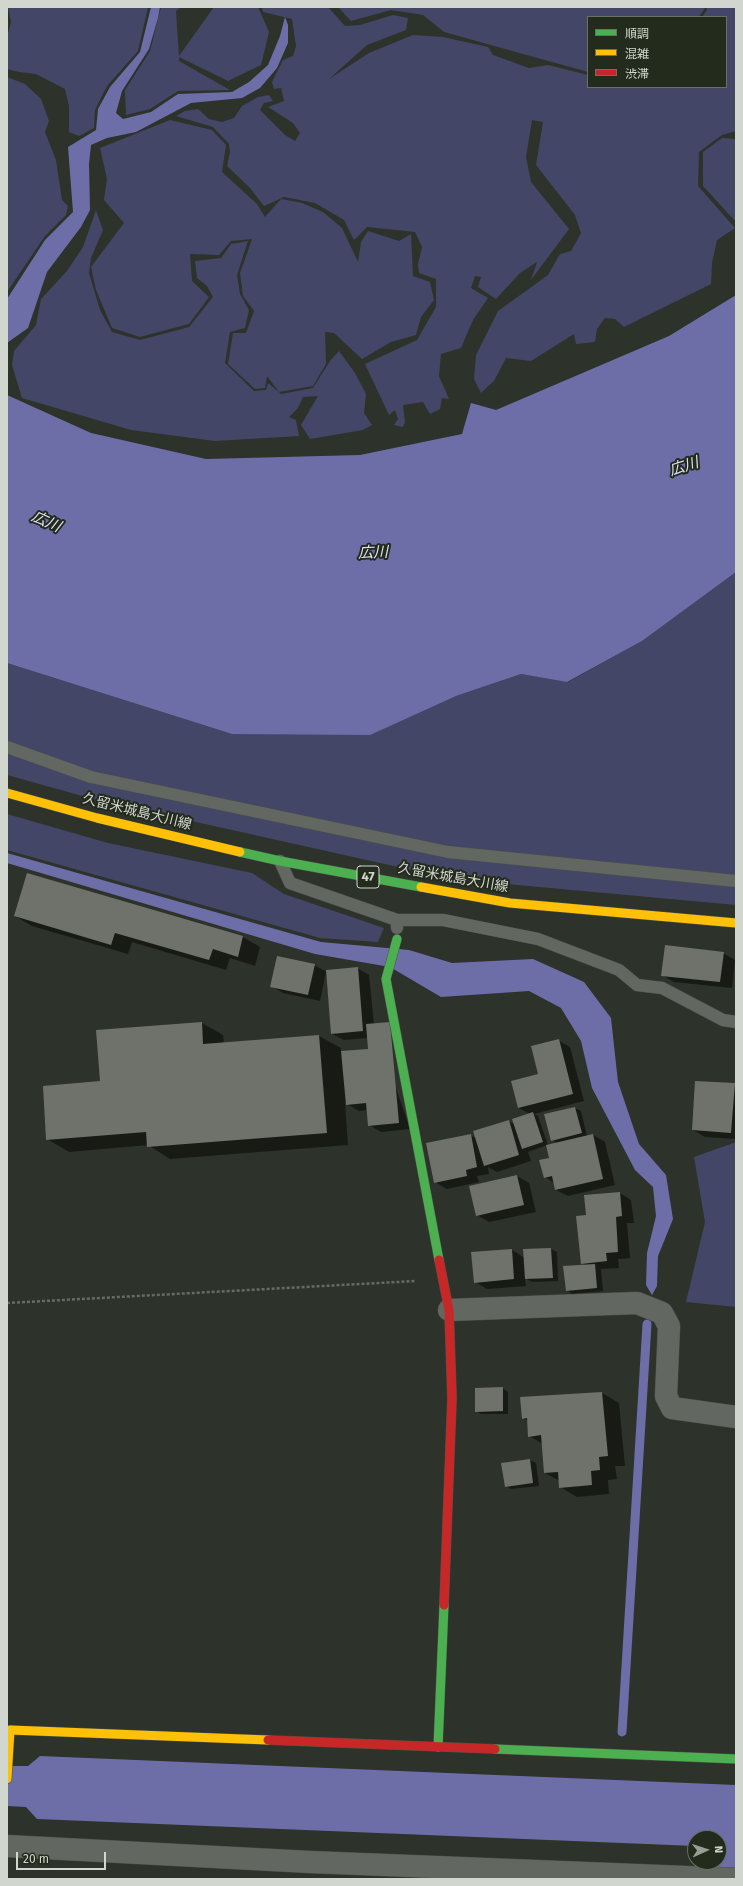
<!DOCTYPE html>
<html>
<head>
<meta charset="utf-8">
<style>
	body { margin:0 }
	#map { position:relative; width:743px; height:1886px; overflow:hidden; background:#2d322a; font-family:"Fira Sans","Noto Sans JP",sans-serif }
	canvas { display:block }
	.frame { position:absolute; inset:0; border:8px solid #d1d7ce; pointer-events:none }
	.legend { position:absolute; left:587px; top:16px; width:140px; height:72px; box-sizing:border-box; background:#232b1d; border:1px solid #697064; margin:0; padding:5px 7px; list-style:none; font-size:12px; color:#d1d7ce }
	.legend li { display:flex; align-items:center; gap:8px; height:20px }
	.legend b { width:20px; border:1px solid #697064 }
	.north { position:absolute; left:687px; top:1830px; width:40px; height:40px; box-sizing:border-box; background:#232b1d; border:1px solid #697064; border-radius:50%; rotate:87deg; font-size:11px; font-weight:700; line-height:16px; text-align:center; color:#d1d7ce }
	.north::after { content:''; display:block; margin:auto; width:14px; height:18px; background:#989d95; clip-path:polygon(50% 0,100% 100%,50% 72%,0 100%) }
	.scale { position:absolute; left:16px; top:1852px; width:90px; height:18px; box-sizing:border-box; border:2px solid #d1d7ce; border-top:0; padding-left:5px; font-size:12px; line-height:14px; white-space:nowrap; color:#d1d7ce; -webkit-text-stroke:3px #232b1d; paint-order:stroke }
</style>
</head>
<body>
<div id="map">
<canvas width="743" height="1886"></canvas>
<div class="frame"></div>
<ul class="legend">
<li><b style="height:5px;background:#4caf50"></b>順調</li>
<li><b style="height:5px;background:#ffc107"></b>混雑</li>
<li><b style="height:5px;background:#c62828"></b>渋滞</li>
</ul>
<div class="north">N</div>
<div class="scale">20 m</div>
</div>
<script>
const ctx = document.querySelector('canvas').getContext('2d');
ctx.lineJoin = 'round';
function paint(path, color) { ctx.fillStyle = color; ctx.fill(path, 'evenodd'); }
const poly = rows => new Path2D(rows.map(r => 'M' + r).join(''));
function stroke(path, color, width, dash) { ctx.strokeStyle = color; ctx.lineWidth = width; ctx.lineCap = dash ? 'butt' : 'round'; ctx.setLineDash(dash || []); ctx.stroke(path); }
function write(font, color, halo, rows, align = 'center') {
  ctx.font = font + ' "Fira Sans","Noto Sans JP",sans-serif'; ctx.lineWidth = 4; ctx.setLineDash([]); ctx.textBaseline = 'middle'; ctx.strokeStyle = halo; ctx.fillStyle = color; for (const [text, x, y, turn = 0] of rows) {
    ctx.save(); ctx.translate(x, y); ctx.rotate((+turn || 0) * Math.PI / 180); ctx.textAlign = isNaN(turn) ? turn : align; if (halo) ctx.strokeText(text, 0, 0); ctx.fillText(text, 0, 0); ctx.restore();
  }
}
const green = poly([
	[8,7,148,7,138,51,107,86,95,110,94,128,79,136,69,132,69,106,65,89,36,74,19,72,7,69,7,37,11,22],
	[161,7,181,7,176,11,179,56,214,7,258,7,269,32,261,65,228,81,179,57,179,61,230,90,178,91,150,109,126,115,125,90,150,51],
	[262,7,328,7,345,26,360,25,393,15,408,18,406,30,367,45,329,79,369,53,413,35,443,37,488,47,493,55,529,68,548,65,588,75,588,87,726,87,726,17,702,17,707,10,706,7,736,7,736,131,722,135,699,152,698,186,735,228,717,240,712,263,711,284,624,327,615,319,605,318,597,329,595,342,576,344,574,334,531,361,506,358,494,381,481,393,474,379,476,355,498,311,548,275,560,254,571,251,581,233,575,215,536,165,543,122,532,120,526,157,531,182,569,229,531,280,537,262,520,273,496,299,478,287,481,277,475,276,471,288,488,298,473,320,461,348,441,354,439,376,449,399,442,398,440,409,430,414,423,402,403,405,405,422,403,427,394,425,398,419,395,410,389,415,365,364,417,340,436,307,436,279,419,273,418,264,422,247,415,232,367,227,354,240,344,220,315,203,284,197,264,206,250,188,227,166,230,152,229,144,213,127,176,116,185,111,198,109,209,119,222,122,234,118,242,106,258,97,269,95,273,101,264,103,260,110,285,135,295,141,300,133,293,123,268,107,284,101,281,88,274,89,272,82,283,60,293,56,296,46,292,19,263,12],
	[338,7,704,7,705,8,699,17,588,17,588,72,444,32,423,15,391,10,351,21],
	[7,77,25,84,41,99,49,121,45,132,56,160,62,200,68,206,66,215,45,236,7,292],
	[170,120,212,130,226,145,222,172,257,204,265,217,281,199,302,203,323,212,342,228,358,262,361,242,368,231,399,241,411,234,413,276,430,282,434,300,421,317,416,335,391,342,362,359,334,333,325,332,326,364,313,386,279,392,281,394,313,388,330,361,339,351,355,373,366,394,364,413,372,425,363,430,310,439,301,425,318,396,303,397,298,408,289,417,296,420,299,436,215,441,131,430,22,398,12,365,14,351,36,325,41,299,67,271,83,247,96,210,103,230,91,258,89,273,100,310,112,332,140,340,189,327,213,297,207,286,197,278,195,261,221,258,231,244,248,241,237,275,240,294,249,310,245,328,230,332,225,363,254,391,266,390,268,383,279,392,267,376,265,388,255,389,228,364,233,333,246,333,254,311,243,296,240,273,252,239,231,241,219,255,190,254,192,281,209,297,189,324,140,337,112,328,96,290,91,267,124,223,104,200,107,179,100,148],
	[722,138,736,139,736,222,703,186,703,152],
	[736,572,736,905,452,879,93,799,7,775,7,663,232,734,456,696,521,674,568,682,642,641],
	[7,814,108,843,252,873,284,894,384,928,378,942,320,938,7,850],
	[736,1142,736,1307,686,1302,705,1222,694,1157]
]);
const water = poly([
	[151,7,160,7,158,18,149,49,122,91,116,113,123,119,151,112,178,94,232,92,249,82,268,65,280,36,285,17,288,25,288,43,277,68,260,88,242,98,191,103,136,132,107,138,91,145,89,164,90,210,81,227,47,272,28,328,7,343,7,299,45,240,73,212,68,147,96,130,98,109,110,87,140,52],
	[736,295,736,572,642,641,567,682,521,674,456,696,370,735,232,734,7,663,7,395,91,433,206,459,360,455,462,434,471,403,496,410,669,336],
	[7,853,321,942,409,950,452,963,533,959,584,982,611,1018,618,1082,639,1144,666,1175,673,1219,658,1256,657,1286,652,1295,646,1285,647,1253,656,1216,653,1187,635,1170,592,1088,581,1041,561,1008,529,991,441,997,390,967,315,954,7,863],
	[40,1756,736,1785,736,1879,700,1879,701,1862,719,1862,719,1838,695,1838,695,1846,37,1819,26,1807,7,1806,7,1766,28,1766]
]);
const shadow = poly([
	[28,874,243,937,260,947,255,966,230,958,226,970,132,942,128,954,32,926,15,916],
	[723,953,735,960,732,988,674,982,662,975],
	[314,965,327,972,357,968,369,975,374,1024,410,1129,381,1132,369,1125,368,1110,359,1111,345,1103,348,1145,170,1159,148,1145,69,1152,47,1139,101,1082,202,1023,223,1035,224,1043,319,1036,341,1048,341,1052,369,1050,368,1038,344,1040,332,1034,326,972,320,1001,283,993,271,986],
	[558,1040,570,1047,584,1101,534,1114,538,1116,548,1145,557,1143,552,1140,575,1108,581,1111,587,1136,593,1135,605,1142,615,1185,568,1196,556,1190,554,1183,545,1177,550,1158,547,1145,528,1152,531,1161,497,1172,488,1167,489,1174,477,1176,479,1182,447,1189,435,1182,470,1135,476,1138,508,1121,514,1124,530,1114,519,1108],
	[734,1084,736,1085,736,1139,705,1137,693,1130],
	[517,1176,529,1183,536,1212,489,1222,477,1215,471,1187],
	[620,1193,631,1200,634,1223,627,1223,630,1258,618,1259,619,1268,601,1269,603,1291,572,1294,567,1290,585,1265,582,1263],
	[551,1249,557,1252,558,1281,532,1282,525,1278,526,1286,487,1289,475,1282,512,1250,525,1258,524,1250],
	[502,1388,508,1392,508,1414,481,1414,476,1411],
	[602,1393,619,1403,625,1466,615,1466,617,1479,608,1480,609,1494,577,1497,560,1487,560,1481,545,1473,543,1444,529,1436,528,1421,523,1418],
	[530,1460,536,1463,539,1486,511,1489,506,1486,503,1464]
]);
const stream = poly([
	[622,1732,647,1324]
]);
const building = poly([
	[27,873,243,936,238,957,213,949,209,960,115,933,111,945,14,916],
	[665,945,724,952,720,982,661,976],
	[277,956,315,964,308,995,270,987],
	[358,967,363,1031,331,1034,326,970],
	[202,1022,203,1044,319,1035,327,1133,147,1147,146,1132,46,1140,43,1086,100,1081,96,1030],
	[390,1022,399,1123,368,1126,366,1103,346,1105,341,1051,368,1049,366,1024],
	[559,1039,573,1094,518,1108,511,1081,538,1074,531,1046],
	[695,1081,735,1083,731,1133,692,1130],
	[575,1107,582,1133,551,1141,544,1114],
	[533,1112,543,1142,522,1149,512,1119],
	[509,1120,519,1155,484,1166,473,1131],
	[471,1134,477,1167,466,1170,467,1176,434,1183,426,1143],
	[593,1134,603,1179,555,1190,552,1176,544,1178,539,1160,549,1158,546,1145],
	[517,1175,524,1205,476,1216,469,1186],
	[620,1192,622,1216,616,1217,618,1252,606,1253,607,1261,581,1264,576,1216,586,1215,584,1195],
	[551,1248,553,1278,525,1279,523,1249],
	[512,1249,514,1279,474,1283,471,1252],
	[595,1264,597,1288,566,1291,563,1266],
	[503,1387,503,1411,475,1412,475,1388],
	[602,1392,608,1456,599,1457,600,1470,591,1471,592,1485,559,1488,558,1472,544,1473,541,1435,528,1437,527,1418,522,1419,520,1397],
	[530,1459,533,1483,505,1487,501,1463]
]);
const path = poly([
	[7,1303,416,1281]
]);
const lane = poly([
	[7,747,91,777,448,852,736,881],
	[280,861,290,883,397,920,397,928],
	[397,920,443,920,538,939,619,970,637,985,662,988,723,1020,736,1022]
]);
const street = poly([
	[449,1310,637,1303,662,1313,669,1326,666,1396,672,1408,736,1417],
	[7,1846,310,1862,736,1879]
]);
const fast = poly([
	[240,852,280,861,421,887],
	[397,939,386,979,439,1260],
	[438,1747,444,1605],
	[495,1749,736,1759]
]);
const slow = poly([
	[7,793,97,818,240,852],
	[421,887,510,903,736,923],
	[7,1779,10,1730,268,1740]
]);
const jam = poly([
	[439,1260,449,1310,452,1398,444,1605],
	[268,1740,495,1749]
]);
const shields = [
	[368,877,22]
];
const shieldNames = [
	["47",368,877]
];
const streetNames = [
	["久留米城島大川線",137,812,14],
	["久留米城島大川線",453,878,10]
];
const waterNames = [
	["広川",684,467,-18],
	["広川",46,522,24],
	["広川",373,553,-2]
];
paint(green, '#444667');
paint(water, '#6d6ea8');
paint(shadow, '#0007');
stroke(stream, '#6d6ea8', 9);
paint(building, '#6e726b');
stroke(lane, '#4a4f48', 13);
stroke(street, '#4a4f48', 23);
stroke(fast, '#4a4f48', 10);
stroke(slow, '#4a4f48', 10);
stroke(jam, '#4a4f48', 10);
stroke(path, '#676a65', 2.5, [3, 2]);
stroke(lane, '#636761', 12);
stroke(street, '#636761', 22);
stroke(fast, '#4caf50', 9);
stroke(slow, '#ffc107', 9);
stroke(jam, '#c62828', 9);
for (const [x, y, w] of shields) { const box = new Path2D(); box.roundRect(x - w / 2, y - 11, w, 22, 3); ctx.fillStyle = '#232b1d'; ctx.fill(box); stroke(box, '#d1d7ce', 1); }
write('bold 13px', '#d1d7ce', null, shieldNames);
write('14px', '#d1d7ce', '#232b1d', streetNames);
write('italic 15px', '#e1e2f5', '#232b1d', waterNames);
</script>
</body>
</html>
